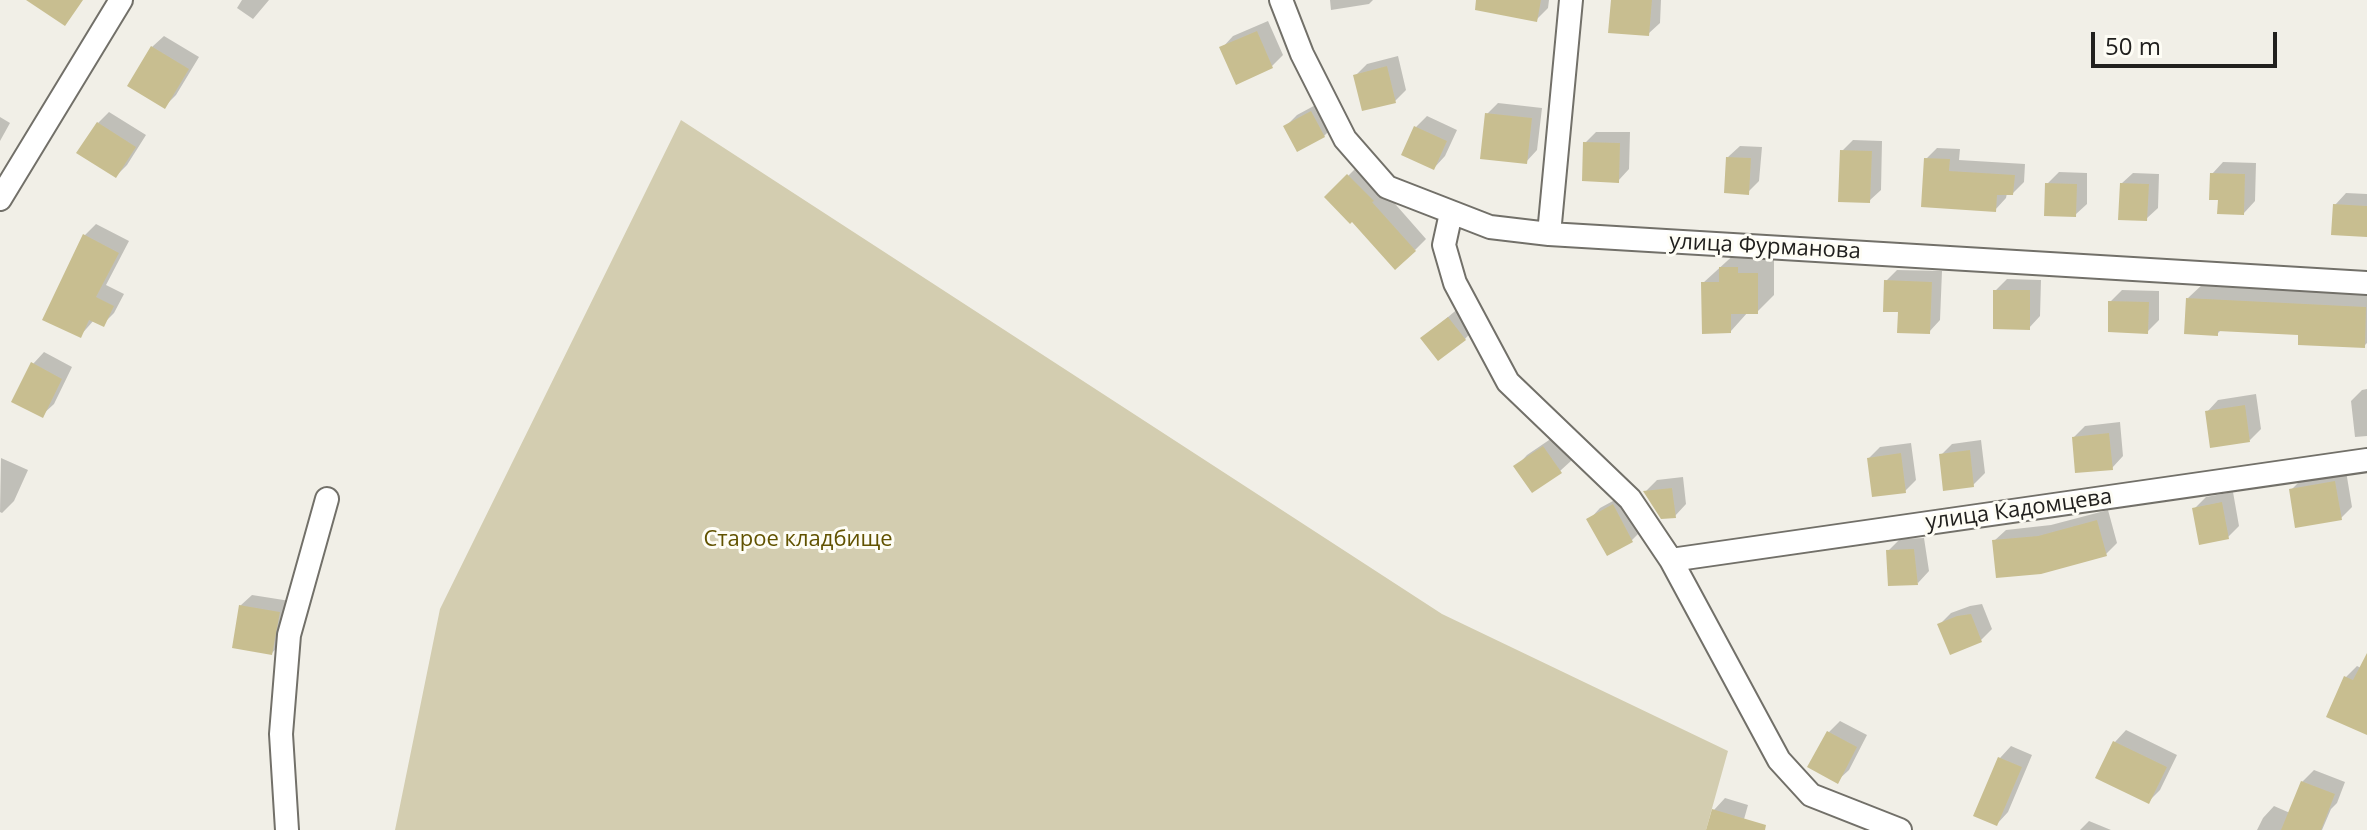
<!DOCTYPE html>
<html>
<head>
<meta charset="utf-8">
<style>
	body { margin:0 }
	#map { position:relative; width:2367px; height:830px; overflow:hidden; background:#f1efe7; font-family:"Open Sans",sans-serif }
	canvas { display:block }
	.scale { position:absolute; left:2091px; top:32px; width:186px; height:36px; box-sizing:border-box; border:4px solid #21201e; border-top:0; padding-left:10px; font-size:24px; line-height:28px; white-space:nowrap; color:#21201e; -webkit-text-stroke:6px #fefdf5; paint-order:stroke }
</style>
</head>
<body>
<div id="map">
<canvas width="2367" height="830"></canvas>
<div class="scale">50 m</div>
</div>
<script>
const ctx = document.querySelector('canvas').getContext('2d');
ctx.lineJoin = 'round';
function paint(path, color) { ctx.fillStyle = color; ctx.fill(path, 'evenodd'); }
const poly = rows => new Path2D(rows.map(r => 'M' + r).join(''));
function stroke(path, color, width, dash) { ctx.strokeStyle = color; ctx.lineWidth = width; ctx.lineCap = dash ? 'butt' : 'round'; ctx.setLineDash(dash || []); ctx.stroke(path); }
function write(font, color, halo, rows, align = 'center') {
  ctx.font = font + ' "Open Sans",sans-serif'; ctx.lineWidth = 6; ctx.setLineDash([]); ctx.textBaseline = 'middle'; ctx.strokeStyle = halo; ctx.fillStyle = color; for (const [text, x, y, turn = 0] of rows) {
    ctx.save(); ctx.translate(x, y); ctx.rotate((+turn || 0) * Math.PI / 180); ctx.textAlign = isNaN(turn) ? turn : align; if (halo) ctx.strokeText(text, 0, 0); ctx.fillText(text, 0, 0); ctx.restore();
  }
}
const green = poly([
	[681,120,1442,614,1728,751,1706,830,395,830,440,609]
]);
const shadow = poly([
	[242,0,269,0,253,19,237,8],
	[1330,0,1373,0,1369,4,1331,10],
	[1496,0,1549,0,1548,8,1536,20],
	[1613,0,1661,0,1660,23,1648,34],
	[1268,21,1283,55,1272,66,1222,48,1233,36],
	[164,36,199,57,176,95,165,106,152,47],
	[1398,56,1406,90,1395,101,1355,76,1367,64],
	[1323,101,1335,125,1324,136,1286,126,1297,115],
	[1498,103,1542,108,1537,150,1526,162,1487,114],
	[109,112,146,135,127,165,116,176,98,123],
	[1427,116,1457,130,1445,156,1434,168,1416,127],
	[0,117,10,123,0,141],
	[1596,132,1630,132,1629,169,1618,181,1585,143],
	[1853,140,1882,141,1881,190,1869,201,1842,151],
	[1740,146,1762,147,1759,181,1748,192,1728,157],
	[1937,148,1960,149,1959,160,2025,164,2024,182,2013,193,2007,193,2006,198,1995,210,1926,159],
	[2223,162,2256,163,2255,201,2244,213,2220,198,2212,174],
	[1360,164,1426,239,1415,250,1352,219,1327,197],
	[2059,172,2087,173,2087,204,2075,215,2047,184],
	[2133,173,2159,174,2158,208,2146,219,2121,184],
	[2346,193,2367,194,2367,235,2335,205],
	[96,224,129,241,106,285,124,294,114,313,103,324,94,320,80,336,85,235],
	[1738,251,1774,256,1774,295,1757,312,1748,312,1731,331,1703,283],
	[1897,270,1942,271,1940,320,1929,332,1900,310,1886,281],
	[2007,279,2041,280,2040,316,2029,328,1995,291],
	[2204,283,2367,292,2367,343,2364,346,2300,333,2222,329,2217,334,2188,298],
	[2122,290,2159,291,2159,320,2147,332,2110,302],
	[1460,307,1476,327,1465,339,1423,338],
	[44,352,72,367,54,404,42,415,33,364],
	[2367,389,2367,436,2355,437,2351,401,2362,390],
	[2256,394,2261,429,2250,440,2207,412,2218,400],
	[2120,422,2123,456,2112,468,2074,437,2085,426],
	[1555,436,1572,460,1560,471,1516,467,1527,455],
	[1981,440,1985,473,1973,485,1941,455,1952,444],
	[1911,443,1916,480,1905,491,1869,458,1880,447],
	[1,458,28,470,14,501,2,513,0,512],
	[2346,471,2352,507,2341,518,2291,490,2302,479],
	[1683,477,1686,504,1675,516,1646,491,1657,480],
	[2233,492,2239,526,2228,537,2195,508,2206,497],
	[1624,495,1643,529,1632,540,1608,554,1589,520,1600,508],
	[2108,510,2117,543,2106,554,1994,541,2006,530,2051,525],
	[1924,538,1929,571,1918,583,1888,551,1900,539],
	[252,595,290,601,283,641,272,653,240,606],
	[1982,604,1992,629,1981,640,1940,624,1951,613,1970,606],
	[2367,657,2367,729,2346,677,2357,666,2361,668],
	[1840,721,1867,735,1849,770,1837,781,1829,732],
	[2126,730,2177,755,2160,790,2149,801,2098,777,2115,742],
	[2011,746,2032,755,2008,812,1997,824,2000,758],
	[2314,770,2345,782,2337,803,2331,809,2322,830,2257,830,2263,818,2274,806,2290,813,2302,782],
	[1725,798,1748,805,1741,830,1708,830,1714,810],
	[2089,821,2111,830,2080,830]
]);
const building = poly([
	[26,0,83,0,65,26],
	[1476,0,1541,0,1537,22,1475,10],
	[1611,0,1652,0,1649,36,1608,33],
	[1257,31,1273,68,1236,85,1219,47],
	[151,46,189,69,165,109,127,86],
	[1387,66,1396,103,1362,111,1353,75],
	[1311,111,1325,137,1297,152,1283,126],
	[1485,113,1532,118,1527,164,1480,159],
	[97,122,136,147,116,178,76,153],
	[1414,126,1447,141,1434,170,1401,155],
	[1583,142,1620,143,1619,183,1582,181],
	[1840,150,1872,151,1870,203,1838,202],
	[1726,157,1751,158,1749,195,1724,193],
	[1924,158,1950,159,1949,171,2015,175,2013,195,1997,195,1996,212,1921,207],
	[2210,173,2245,174,2244,215,2217,214,2218,200,2209,200],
	[1347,174,1374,201,1372,202,1416,251,1395,270,1352,222,1350,224,1324,197],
	[2045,183,2077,184,2076,217,2044,216],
	[2120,183,2149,184,2147,221,2118,220],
	[2333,204,2367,206,2367,237,2331,235],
	[83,234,119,253,96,297,114,306,104,327,89,320,81,338,42,320],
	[1719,267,1738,267,1738,273,1758,273,1758,314,1731,314,1731,333,1702,334,1701,282,1719,282],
	[1884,280,1932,282,1930,334,1897,333,1898,312,1883,312],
	[1993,290,2030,290,2030,330,1993,329],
	[2186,298,2366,307,2365,348,2298,345,2298,335,2218,331,2218,336,2184,334],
	[2108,301,2149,302,2148,334,2108,332],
	[1448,317,1466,340,1438,361,1420,338],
	[31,362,62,379,43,418,11,402],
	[2245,405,2250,442,2210,448,2205,411],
	[2109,433,2113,470,2075,473,2072,437],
	[1543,446,1562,473,1532,493,1513,466],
	[1970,450,1974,487,1943,491,1939,454],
	[1901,453,1906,493,1872,497,1867,458],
	[2335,481,2342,520,2295,528,2289,489],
	[1672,488,1676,518,1661,519,1643,491],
	[2222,502,2229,539,2199,545,2192,508],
	[1613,504,1633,542,1607,556,1586,519],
	[2097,520,2107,556,2041,574,1996,578,1992,540,2038,536],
	[1914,549,1918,585,1888,586,1886,550],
	[239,605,280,612,272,655,232,648],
	[1971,614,1982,642,1950,655,1937,624,1957,616],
	[2367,653,2367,735,2326,717,2344,676,2353,680],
	[1827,731,1857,747,1838,784,1807,767],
	[2113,741,2167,767,2149,804,2095,778],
	[1998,757,2022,767,1997,826,1973,816],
	[2301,781,2335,794,2321,830,2281,830],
	[1712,809,1766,825,1765,830,1706,830]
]);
const street = poly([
	[1281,0,1302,54,1345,139,1387,187,1490,227,1549,234,2367,283],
	[0,199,121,0],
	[1451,213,1444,245,1455,283,1508,382,1630,499,1671,560,1779,760,1811,795,1900,830],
	[1549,234,1571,0],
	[1671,560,2367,460],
	[287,830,281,734,289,635,327,499]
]);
const streetNames = [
	["улица Фурманова",1765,247,3],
	["улица Кадомцева",2019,510,-8]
];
const parkNames = [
	["Старое кладбище",798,540]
];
paint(green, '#d3cdb0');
paint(shadow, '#0003');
paint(building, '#c8be90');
stroke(street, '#727069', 26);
stroke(street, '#fff', 22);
write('22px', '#21201e', '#fefdf5', streetNames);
write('22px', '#615200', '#fefdf5', parkNames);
</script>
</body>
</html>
